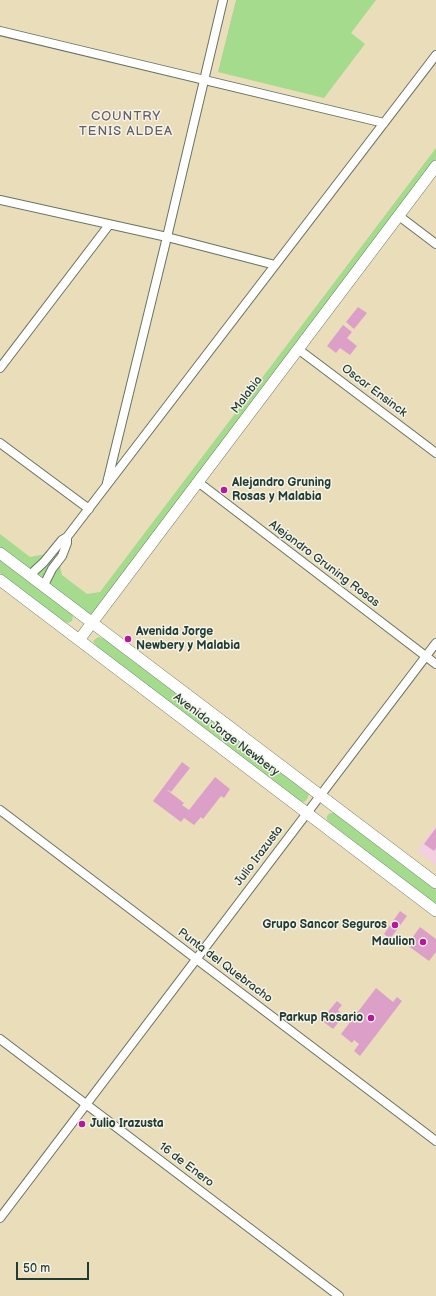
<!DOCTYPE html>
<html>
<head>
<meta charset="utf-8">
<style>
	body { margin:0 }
	#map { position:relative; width:436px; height:1296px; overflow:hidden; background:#eaddb9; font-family:"Balsamiq Sans",sans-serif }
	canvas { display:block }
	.scale { position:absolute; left:16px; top:1262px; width:73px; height:18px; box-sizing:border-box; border:2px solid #1f3d34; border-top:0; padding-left:5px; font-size:12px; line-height:14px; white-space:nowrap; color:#1f3d34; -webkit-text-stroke:3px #f7f3e8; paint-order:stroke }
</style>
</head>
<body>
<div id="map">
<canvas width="436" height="1296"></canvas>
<div class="scale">50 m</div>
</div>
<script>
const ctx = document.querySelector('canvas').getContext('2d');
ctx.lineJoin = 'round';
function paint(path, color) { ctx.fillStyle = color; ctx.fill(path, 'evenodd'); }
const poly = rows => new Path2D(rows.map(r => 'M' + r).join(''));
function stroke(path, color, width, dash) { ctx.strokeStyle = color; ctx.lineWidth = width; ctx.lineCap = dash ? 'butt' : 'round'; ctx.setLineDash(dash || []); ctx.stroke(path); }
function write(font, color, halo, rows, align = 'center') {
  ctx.font = font + ' "Balsamiq Sans",sans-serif'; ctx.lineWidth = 3; ctx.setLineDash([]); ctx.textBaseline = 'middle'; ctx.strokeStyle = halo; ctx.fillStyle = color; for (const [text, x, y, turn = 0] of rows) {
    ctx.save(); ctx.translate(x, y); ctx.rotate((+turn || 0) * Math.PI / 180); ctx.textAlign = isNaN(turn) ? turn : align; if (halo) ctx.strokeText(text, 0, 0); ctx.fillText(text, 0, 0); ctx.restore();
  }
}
const built = poly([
	[436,825,436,865,417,851]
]);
const green = poly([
	[236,0,376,0,351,33,365,44,324,98,218,72],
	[436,148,436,166,92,622,0,553,0,534,30,557,46,554,54,563,60,565,62,575,87,594,100,592],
	[0,559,71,613,73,616,72,621,68,623,63,621,0,573],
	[98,637,104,639,307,792,309,794,307,799,304,802,300,801,97,647,93,641],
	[330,813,334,813,436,890,436,904,330,823,327,820,327,816]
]);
const building = poly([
	[358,307,367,313,354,329,346,322],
	[343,325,352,332,347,338,357,346,350,355,340,348,336,353,327,346],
	[182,762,190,768,171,792,168,790,167,790,184,803,182,805,189,810,215,777,230,789,224,798,221,796,203,819,201,817,194,825,184,818,181,822,153,801],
	[436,828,436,848,434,851,424,844],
	[400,911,407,916,390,939,384,934],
	[420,927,436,939,436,952,429,961,407,945],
	[376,988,393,1002,397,997,402,1001,360,1056,354,1051,359,1044,354,1040,352,1043,341,1034],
	[337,1001,342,1005,338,1010,344,1016,333,1029,321,1020]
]);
const street = poly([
	[0,31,384,123],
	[0,200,167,237,275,265],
	[399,216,436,244],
	[298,349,436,453],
	[0,368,109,225],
	[0,443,89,509],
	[198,482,436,664],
	[107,483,167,237,223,0],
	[30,575,44,562,62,540,67,537,436,55],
	[44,585,52,569,62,556,67,543,67,537],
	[0,810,436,1141],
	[0,1039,339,1296],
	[0,1218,436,643]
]);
const secondary = poly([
	[0,553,436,883],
	[0,580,436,911],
	[79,640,436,166]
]);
const markers = [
	[224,490,4,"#b5179e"],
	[128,639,4,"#b5179e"],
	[395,925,4,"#b5179e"],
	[423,942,4,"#b5179e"],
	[371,1018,4,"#b5179e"],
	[82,1124,4,"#b5179e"]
];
const streetNames = [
	["Oscar Ensinck",374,391,37],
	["Malabia",247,395,-53],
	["Alejandro Gruning Rosas",324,564,37],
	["Avenida Jorge Newbery",226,735,37],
	["Julio Irazusta",259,856,-53],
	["Punta del Quebracho",225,966,37],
	["16 de Enero",186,1165,37]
];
const poiNames = [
	["Alejandro Gruning",232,483],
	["Rosas y Malabia",232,497],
	["Avenida Jorge",136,632],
	["Newbery y Malabia",136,646],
	["Grupo Sancor Seguros",387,925,"right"],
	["Maulion",415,942,"right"],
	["Parkup Rosario",363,1018,"right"],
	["Julio Irazusta",90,1124]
];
const neighbourhoodNames = [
	["COUNTRY",126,117],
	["TENIS ALDEA",126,132]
];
paint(built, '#f2cfe1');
paint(green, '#a4db8c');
paint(building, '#dca0c8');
stroke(street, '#667563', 10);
stroke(secondary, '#667563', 12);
stroke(street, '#fff', 8);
stroke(secondary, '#fff', 11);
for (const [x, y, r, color] of markers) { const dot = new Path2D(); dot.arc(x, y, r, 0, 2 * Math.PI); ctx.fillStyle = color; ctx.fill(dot); stroke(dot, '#f7f3e8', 1.5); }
write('12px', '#1f3d34', '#f7f3e8', streetNames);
write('bold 12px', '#1f3d34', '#f7f3e8', poiNames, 'left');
ctx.letterSpacing = '1px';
write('13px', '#616068', '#f7f3e8', neighbourhoodNames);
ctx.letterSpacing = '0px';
</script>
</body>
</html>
